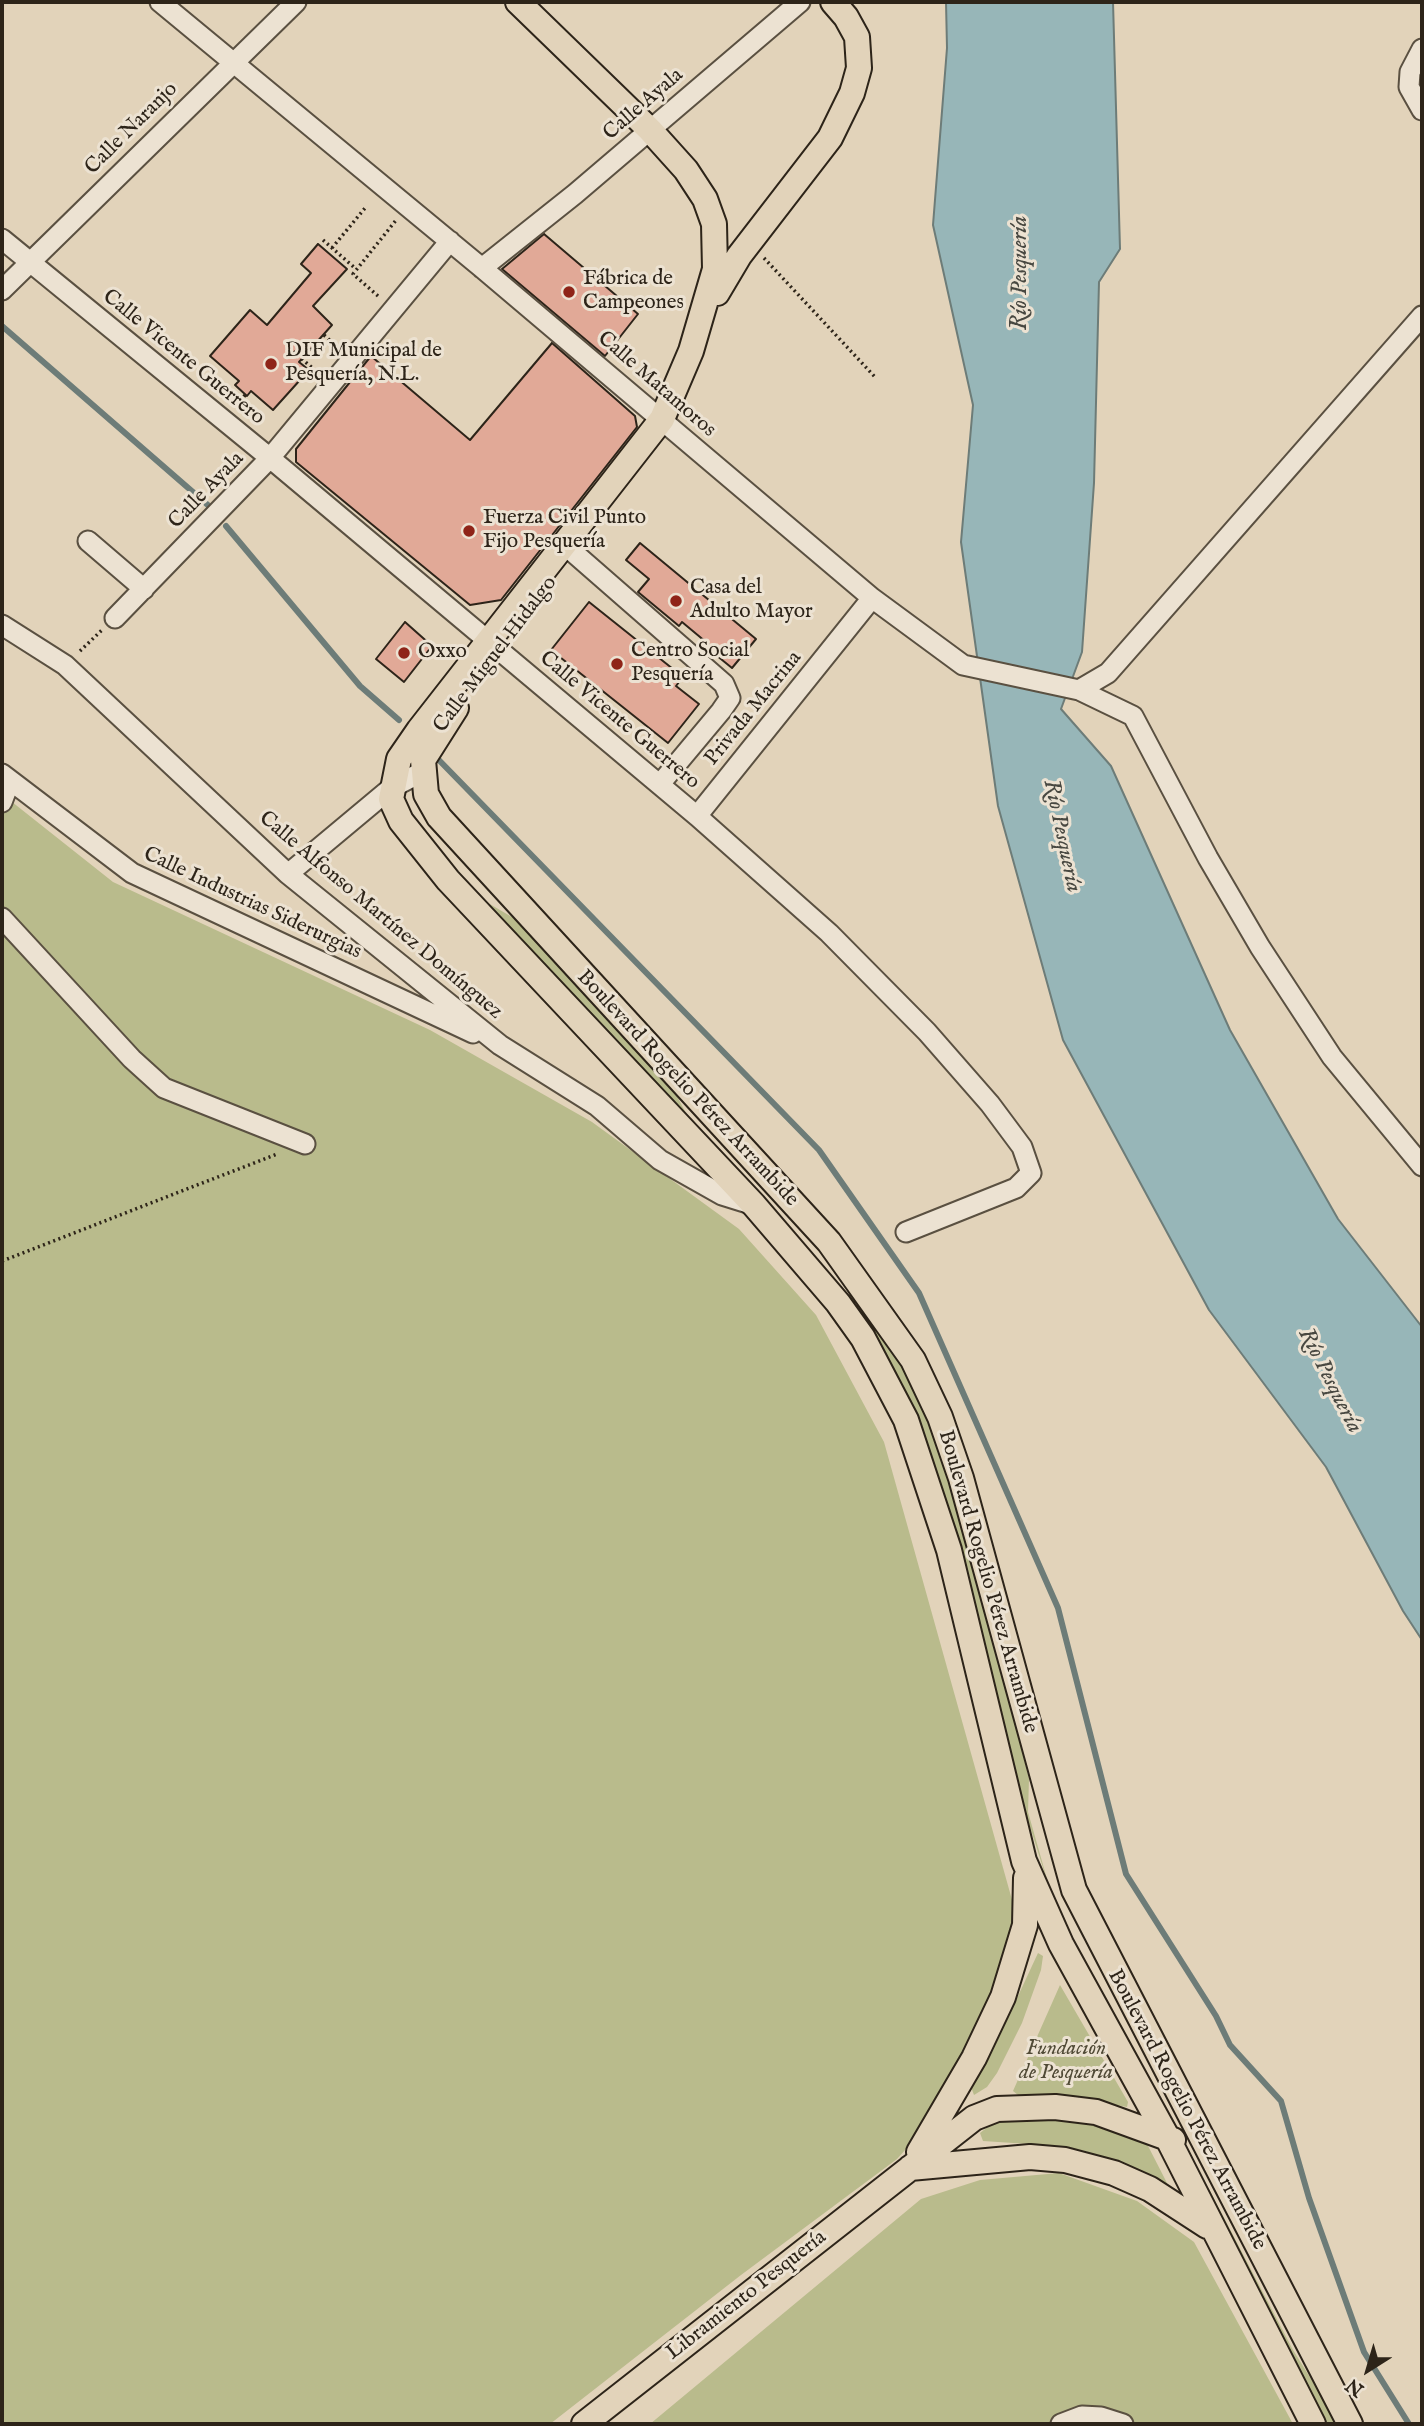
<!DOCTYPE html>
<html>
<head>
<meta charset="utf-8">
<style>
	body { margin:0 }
	#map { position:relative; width:1424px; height:2426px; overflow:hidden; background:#e2d3ba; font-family:"IM FELL English",serif }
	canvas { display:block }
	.frame { position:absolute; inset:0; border:4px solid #2d2419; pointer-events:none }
	.north { position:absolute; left:1333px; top:2335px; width:70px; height:70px; -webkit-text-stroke:5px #ece2d2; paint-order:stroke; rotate:217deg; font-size:19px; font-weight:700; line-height:28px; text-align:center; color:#2d2419 }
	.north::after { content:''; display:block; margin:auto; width:24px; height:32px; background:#2d2419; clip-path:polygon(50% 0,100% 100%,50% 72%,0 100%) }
</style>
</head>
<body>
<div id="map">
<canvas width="1424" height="2426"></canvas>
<div class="frame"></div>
<div class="north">N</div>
</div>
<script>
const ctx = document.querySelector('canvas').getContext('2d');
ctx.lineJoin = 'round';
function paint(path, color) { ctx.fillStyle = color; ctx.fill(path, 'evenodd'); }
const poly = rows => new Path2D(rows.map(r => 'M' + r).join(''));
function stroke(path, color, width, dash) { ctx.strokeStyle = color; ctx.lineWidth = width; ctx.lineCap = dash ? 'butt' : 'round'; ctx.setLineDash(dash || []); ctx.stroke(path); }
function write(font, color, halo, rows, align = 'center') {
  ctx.font = font + ' "IM FELL English",serif'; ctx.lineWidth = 6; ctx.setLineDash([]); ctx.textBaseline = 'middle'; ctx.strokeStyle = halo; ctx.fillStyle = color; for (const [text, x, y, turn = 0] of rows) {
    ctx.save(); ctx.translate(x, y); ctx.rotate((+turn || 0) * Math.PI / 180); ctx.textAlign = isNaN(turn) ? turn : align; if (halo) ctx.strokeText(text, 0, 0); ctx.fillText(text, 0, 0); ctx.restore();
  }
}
const green = poly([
	[2,794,113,882,430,1030,592,1122,739,1229,816,1315,884,1442,1014,1907,1008,1952,984,2015,915,2139,897,2159,741,2275,550,2424,2,2424],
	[434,845,488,903,517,920,672,1087,687,1115,736,1170],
	[806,1246,862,1313,887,1334,923,1399,950,1471,985,1603,1029,1779,1028,1812,1051,1893,1025,1811,940,1481,915,1414],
	[1038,1953,1043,1956,1041,1970,1022,2023,997,2073,987,2087,974,2095,971,2087,993,2050],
	[1060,1985,1128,2102,1127,2107,1079,2098,1018,2095,1013,2091],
	[1004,2114,1089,2121,1146,2142,1168,2185,1085,2151,1059,2146,983,2141,980,2133],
	[1059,2173,1137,2201,1194,2242,1293,2424,650,2424,921,2199,980,2180],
	[1201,2187,1209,2189,1293,2350,1339,2424,1324,2424]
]);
const water = poly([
	[946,2,1113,2,1120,249,1099,282,1094,483,1082,652,1061,709,1111,766,1230,1030,1338,1219,1422,1327,1422,1640,1403,1611,1326,1467,1209,1310,1063,1040,998,806,961,542,973,405,933,225,947,48,946,2]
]);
const stream = poly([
	[2,326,209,506],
	[226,526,360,686,399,720],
	[434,755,819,1150,919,1293,1058,1608,1126,1874,1216,2016,1230,2045,1281,2101,1309,2198,1364,2352,1409,2424]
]);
const building = poly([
	[544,234,638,314,605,356,502,269,544,234],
	[318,244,347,269,313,306,332,325,299,362,309,370,273,410,251,391,247,396,235,385,239,381,210,356,250,310,267,325,311,273,301,264,318,244],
	[552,343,635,416,637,427,501,600,470,605,296,462,296,449,371,356,470,440,552,343],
	[640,543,756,639,732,668,716,655,718,652,682,622,679,626,638,592,649,579,626,560,640,543],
	[589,602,683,677,676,686,699,704,668,743,551,650,589,602],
	[405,622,432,646,404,682,376,659,405,622]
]);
const path = poly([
	[323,240,356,269],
	[332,248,365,208],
	[764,258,875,377],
	[378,296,353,274,397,219],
	[324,335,338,348],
	[289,348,316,371],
	[238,406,245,395],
	[80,651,102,630],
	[2,1261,277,1154]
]);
const minor = poly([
	[160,2,482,268,872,598,963,665,1079,690,1133,716,1208,858,1260,947,1332,1057,1422,1166],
	[1422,49,1410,72,1409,87,1422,110],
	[2,239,270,458,697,816,829,933,927,1032,990,1104,1022,1147,1031,1173,1016,1188,906,1232],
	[482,268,575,194,800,2],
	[2,290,296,2],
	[88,541,144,589],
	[566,546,724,684,730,698,721,711,660,784],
	[115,618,270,458,450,241],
	[2,625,65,665,288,874,500,1045,597,1106,660,1160,722,1195,754,1205],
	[1079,690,1108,673,1422,316],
	[2,774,132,873,473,1033],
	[2,802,10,781],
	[697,816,872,598],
	[288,874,391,788,422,772],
	[2,918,132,1059,164,1088,305,1144],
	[1061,2424,1082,2416,1101,2417,1123,2424]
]);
const major = poly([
	[518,2,650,130,686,170,705,199,714,224,715,269,691,351,662,419,419,730,399,759,391,799,401,821,448,880,754,1205,838,1303,863,1338,906,1420,949,1550,1024,1861,1061,1944,1166,2135,1313,2424],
	[717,293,739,256,830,138,852,93,859,68,857,37,846,17,833,2],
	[456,708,423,760,426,794,439,817,829,1242,913,1360,940,1417,961,1478,1074,1890,1350,2424],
	[919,2152,974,2058,1003,1997,1025,1925,1026,1878],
	[910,2168,1030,2157,1065,2160,1114,2173,1150,2189,1207,2226],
	[584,2424,974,2118,997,2109,1055,2107,1096,2112,1173,2140]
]);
const markers = [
	[569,292,7,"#8f2418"],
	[271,364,7,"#8f2418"],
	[469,531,7,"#8f2418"],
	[676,601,7,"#8f2418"],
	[404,653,7,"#8f2418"],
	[617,664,7,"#8f2418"]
];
const streetNames = [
	["Calle Ayala",644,105,-41],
	["Calle Naranjo",132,129,-45],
	["Calle Vicente Guerrero",183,358,39],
	["Calle Matamoros",656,385,41],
	["Calle Ayala",207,491,-46],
	["Calle Miguel Hidalgo",496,655,-53],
	["Privada Macrina",754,709,-51],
	["Calle Vicente Guerrero",619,721,40],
	["Calle Industrias Siderurgias",252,904,25],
	["Calle Alfonso Martínez Domínguez",380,916,40],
	["Boulevard Rogelio Pérez Arrambide",687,1089,47],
	["Boulevard Rogelio Pérez Arrambide",987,1582,74],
	["Boulevard Rogelio Pérez Arrambide",1186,2110,62],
	["Libramiento Pesquería",747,2296,-38]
];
const poiNames = [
	["Fábrica de",583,280],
	["Campeones",583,304],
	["DIF Municipal de",285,352],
	["Pesquería, N.L.",285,376],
	["Fuerza Civil Punto",483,519],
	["Fijo Pesquería",483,543],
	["Casa del",690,589],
	["Adulto Mayor",690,613],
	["Centro Social",631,652],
	["Pesquería",631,676],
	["Oxxo",418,653]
];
const parkNames = [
	["Fundación",1066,2050],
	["de Pesquería",1066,2074]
];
const waterNames = [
	["Río Pesquería",1021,273,-90],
	["Río Pesquería",1061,836,78],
	["Río Pesquería",1329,1381,63]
];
paint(green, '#b9bb8c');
paint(water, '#97b6b8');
stroke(water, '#6d7c78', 2);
stroke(stream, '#6d7c78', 6);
paint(building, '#e1a997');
stroke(building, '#2d2419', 2);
stroke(minor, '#5a5041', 23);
stroke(major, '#2d2419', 28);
stroke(path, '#2d2419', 3.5, [2, 3.5]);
stroke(minor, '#ece2d2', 19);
stroke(major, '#e2d3ba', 24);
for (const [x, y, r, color] of markers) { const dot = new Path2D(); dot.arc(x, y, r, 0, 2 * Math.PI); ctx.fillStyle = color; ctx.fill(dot); stroke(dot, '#ece2d2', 2.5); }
write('21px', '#2d2419', '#ece2d2', streetNames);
write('21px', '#2d2419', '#ece2d2', poiNames, 'left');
write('italic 21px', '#504a36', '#ece2d2', parkNames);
write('italic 23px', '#484841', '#ece2d2', waterNames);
</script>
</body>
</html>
